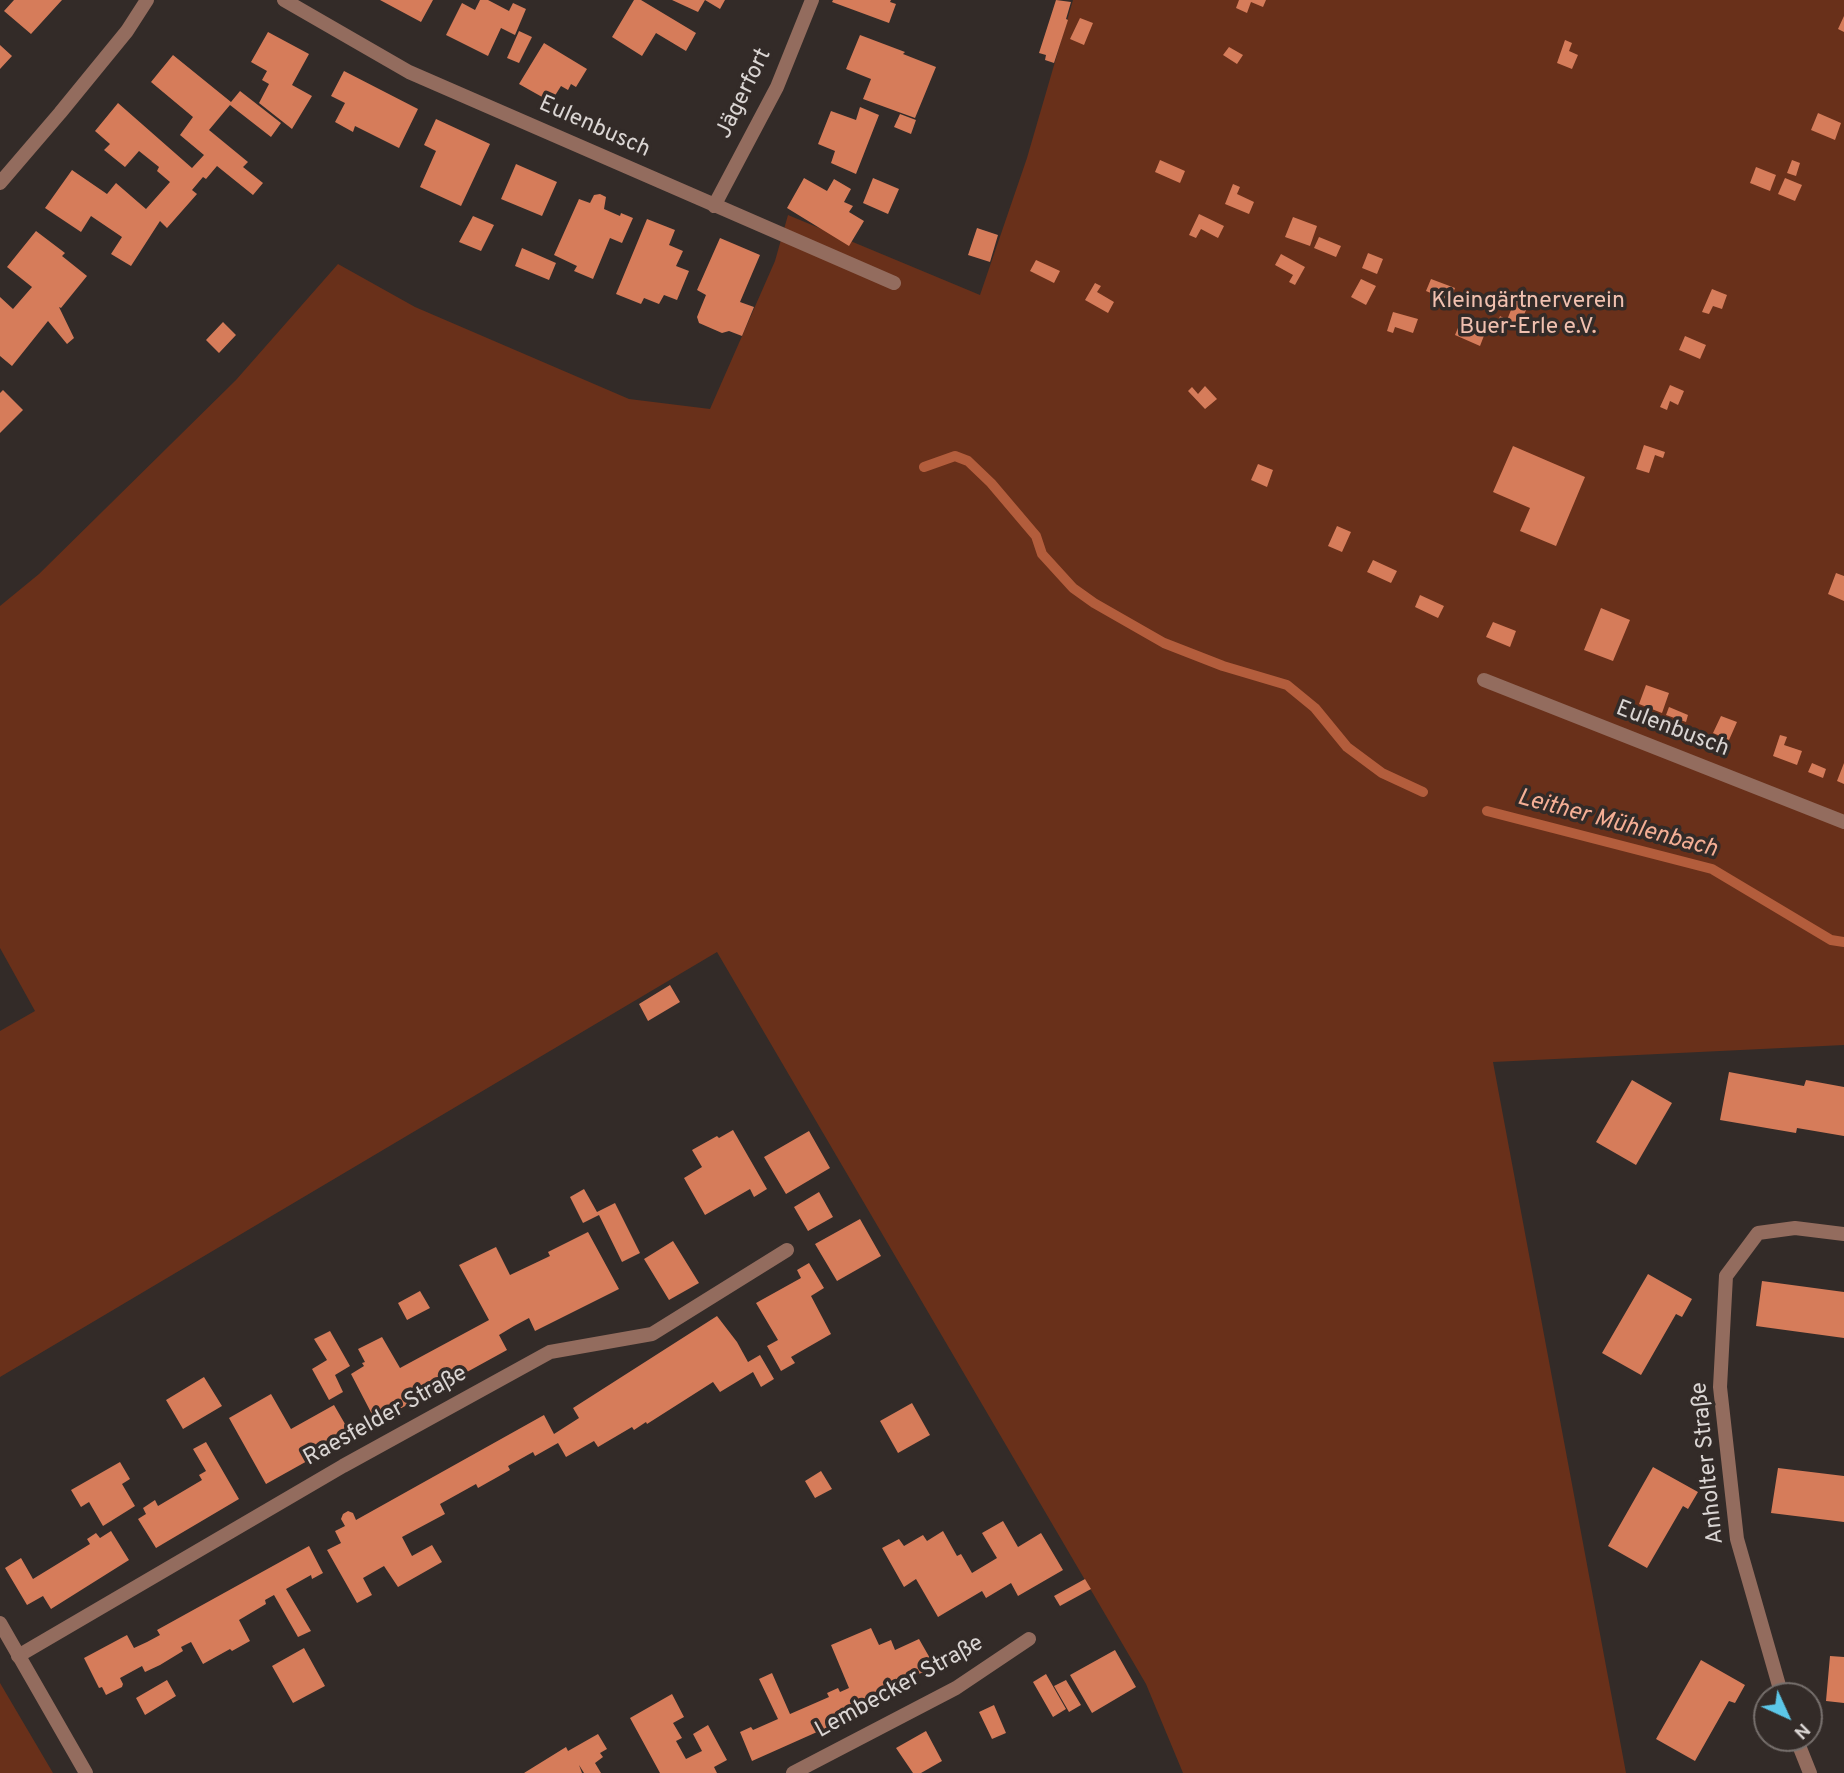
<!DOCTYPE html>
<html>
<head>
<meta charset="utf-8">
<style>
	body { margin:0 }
	#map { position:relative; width:1844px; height:1773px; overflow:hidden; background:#332b28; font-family:Overpass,sans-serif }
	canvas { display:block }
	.north { position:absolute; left:1753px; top:1682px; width:70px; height:70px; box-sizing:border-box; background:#332b28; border:2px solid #766f6c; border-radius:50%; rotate:135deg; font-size:19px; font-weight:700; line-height:28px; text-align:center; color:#dad5d3 }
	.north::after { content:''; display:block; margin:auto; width:24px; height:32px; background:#5cc7e8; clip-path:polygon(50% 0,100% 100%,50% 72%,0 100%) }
</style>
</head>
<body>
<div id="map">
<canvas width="1844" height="1773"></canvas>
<div class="north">N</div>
</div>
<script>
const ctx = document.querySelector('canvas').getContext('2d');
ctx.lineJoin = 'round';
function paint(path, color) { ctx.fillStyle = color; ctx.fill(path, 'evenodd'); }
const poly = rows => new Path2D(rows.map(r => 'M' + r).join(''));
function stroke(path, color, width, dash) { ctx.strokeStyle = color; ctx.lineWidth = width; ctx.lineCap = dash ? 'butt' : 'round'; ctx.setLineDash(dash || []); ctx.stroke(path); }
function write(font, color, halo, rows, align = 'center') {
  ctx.font = font + ' Overpass,sans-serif'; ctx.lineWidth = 7; ctx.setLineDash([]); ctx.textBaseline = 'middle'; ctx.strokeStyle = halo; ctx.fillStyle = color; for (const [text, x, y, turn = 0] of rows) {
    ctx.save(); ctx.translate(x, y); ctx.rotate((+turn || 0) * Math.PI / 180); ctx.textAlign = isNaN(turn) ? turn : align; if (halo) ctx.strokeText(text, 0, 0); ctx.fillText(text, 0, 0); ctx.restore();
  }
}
const green = poly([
	[1073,0,1844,0,1844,1045,1493,1062,1626,1773,1183,1773,1146,1684,717,952,0,1377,0,1031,35,1011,0,948,0,606,39,574,236,380,338,264,415,307,629,399,710,409,775,261,788,215,980,295,1027,158],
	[0,1683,53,1773,0,1773]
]);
const stream = poly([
	[924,467,955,456,968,461,991,483,1036,536,1042,554,1073,588,1094,603,1164,643,1223,666,1287,685,1315,708,1347,747,1382,773,1423,792],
	[1487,811,1712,869,1831,940,1844,942]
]);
const building = poly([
	[14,0,62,0,31,34,4,11],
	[380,0,433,0,421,22],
	[480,0,488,0,509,11,513,3,526,9,515,35,501,28,488,56,446,35,462,3,475,10],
	[634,0,641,0,696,33,686,51,656,33,642,56,612,37],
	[672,0,725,0,720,9,705,0,698,12],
	[833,0,891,0,890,2,896,4,889,23,832,2],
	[1056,0,1071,2,1066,19,1068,20,1054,63,1045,60,1046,55,1039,53],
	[1239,0,1266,0,1263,7,1251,2,1247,13,1236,8],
	[1844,16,1844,32,1838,29],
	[1080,18,1093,23,1084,45,1070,39],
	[519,31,532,37,519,63,507,58],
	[268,32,309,54,292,85,312,96,292,129,259,103,269,84,262,80,267,71,251,62],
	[860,35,905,52,903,54,936,67,915,118,863,99,871,79,846,69],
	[1565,40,1572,43,1569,51,1578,55,1572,69,1557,63],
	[544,43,587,69,576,87,571,84,568,90,561,86,551,102,519,84],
	[0,45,12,56,0,69],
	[1229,47,1243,55,1237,64,1223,55],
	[173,55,231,102,240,91,281,123,271,137,230,105,209,130,248,162,243,167,263,183,253,195,217,166,206,179,203,177,192,190,197,194,167,228,160,221,131,266,111,254,122,237,91,216,81,232,45,208,72,170,107,194,116,183,146,209,170,182,157,171,159,167,139,151,125,167,104,150,110,144,95,131,118,103,192,168,204,155,180,135,193,117,151,82],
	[344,71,418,109,399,148,355,126,353,132,335,122,345,103,331,96],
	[860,107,879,115,856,174,831,163,835,151,818,144,831,111,856,120],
	[1818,113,1841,123,1835,140,1811,130],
	[900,114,916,120,911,134,894,127],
	[436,119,490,144,461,206,420,187,436,151,424,145],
	[1160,160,1185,171,1180,183,1155,172],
	[1792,160,1800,163,1796,176,1787,173],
	[516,164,557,182,542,216,501,199],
	[1756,167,1776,175,1770,191,1750,183],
	[804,178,827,191,834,179,851,189,844,202,853,206,849,212,864,221,849,246,787,208],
	[873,178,899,189,888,214,863,203],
	[1785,178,1802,185,1795,201,1778,194],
	[1233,184,1240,187,1237,194,1254,202,1249,214,1225,204],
	[600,194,606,197,604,209,620,216,621,213,633,218,622,243,610,238,593,279,574,271,577,266,554,255,579,199,590,203,594,195],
	[1199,214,1224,226,1218,238,1201,229,1196,238,1189,235],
	[473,216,494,225,481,251,459,242],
	[1293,217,1317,226,1310,246,1285,237],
	[647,219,675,230,669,245,683,251,676,266,689,271,677,300,664,295,659,304,644,298,641,304,616,294],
	[977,228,998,235,990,262,968,255],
	[36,231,65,253,62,256,87,276,61,308,59,307,74,338,67,344,48,321,12,366,0,356,0,297,13,309,32,287,7,267],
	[1319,237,1341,246,1336,257,1314,248],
	[720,238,760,255,740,302,754,307,742,336,729,331,722,333,699,323,697,317,706,295,697,290],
	[522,248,556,263,549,280,515,266],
	[1368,253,1383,259,1377,274,1362,268],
	[1281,254,1305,267,1295,285,1289,282,1293,275,1275,265],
	[1036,260,1060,271,1054,283,1030,271],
	[1361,279,1376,286,1366,305,1351,297],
	[1431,279,1455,288,1450,301,1426,291],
	[1095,283,1101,286,1097,292,1114,302,1108,313,1085,300],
	[1712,289,1727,295,1722,309,1713,306,1709,314,1702,312],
	[1515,300,1528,305,1518,330,1498,321,1500,316,1507,320],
	[1393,312,1418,319,1413,333,1395,327,1393,333,1387,331],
	[223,322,236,335,219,353,206,340],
	[1460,323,1485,333,1480,346,1455,335],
	[1685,336,1706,345,1700,359,1679,350],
	[1670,385,1684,391,1678,405,1670,401,1667,410,1660,407],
	[1205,386,1217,399,1205,409,1188,391,1192,387,1198,394],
	[3,390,23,410,0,433,0,393],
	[1644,445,1665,452,1663,458,1655,455,1649,473,1636,469],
	[1513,446,1585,477,1556,546,1520,531,1530,508,1493,492],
	[1258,464,1273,470,1267,487,1251,480],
	[1337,526,1351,532,1342,552,1328,546],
	[1373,560,1397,571,1391,583,1367,572],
	[1836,573,1844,576,1844,601,1828,594],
	[1420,595,1444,606,1438,618,1415,607],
	[1601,608,1630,620,1613,661,1584,650],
	[1493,622,1516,631,1510,647,1486,637],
	[1646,685,1669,693,1662,713,1639,704],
	[1669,707,1688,715,1686,722,1666,715],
	[1721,716,1737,722,1729,740,1713,733],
	[1780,735,1787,737,1784,745,1802,751,1797,765,1773,756],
	[1812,763,1826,769,1823,778,1808,772],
	[1844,763,1844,784,1837,781],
	[670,985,680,1002,648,1021,639,1004],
	[1729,1072,1804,1086,1806,1080,1844,1087,1844,1136,1797,1128,1796,1133,1720,1120],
	[1632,1080,1672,1103,1636,1165,1596,1142],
	[733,1130,767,1189,754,1197,750,1189,705,1215,684,1178,702,1167,692,1150,717,1136,719,1138],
	[809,1131,830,1168,786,1194,764,1157],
	[584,1189,597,1212,615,1203,640,1253,622,1262,599,1215,583,1223,570,1197],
	[819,1192,833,1217,808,1231,794,1207],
	[860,1219,881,1256,837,1281,815,1244],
	[588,1232,619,1289,535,1331,529,1318,514,1326,499,1335,507,1350,376,1422,351,1374,364,1366,362,1363,365,1362,358,1349,382,1337,400,1368,489,1320,459,1265,496,1247,510,1275,550,1256,548,1252],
	[673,1241,699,1283,669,1300,644,1259],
	[809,1263,824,1288,811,1296,831,1334,791,1357,795,1363,781,1371,767,1346,778,1340,756,1303,801,1278,797,1270],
	[1648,1274,1692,1299,1682,1317,1676,1314,1641,1375,1602,1353],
	[1762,1281,1844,1292,1844,1338,1756,1326],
	[420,1291,430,1308,407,1320,398,1303],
	[717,1316,737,1342,748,1362,760,1355,774,1379,761,1387,753,1372,720,1392,713,1382,647,1424,646,1422,634,1430,632,1427,598,1447,594,1441,566,1457,558,1443,535,1456,533,1452,508,1466,510,1470,478,1488,476,1484,440,1504,445,1514,402,1537,412,1556,432,1545,442,1562,398,1587,384,1566,363,1578,372,1595,357,1603,327,1550,341,1543,335,1531,345,1526,341,1519,343,1514,348,1511,353,1513,356,1520,544,1415,554,1434,579,1418,573,1408],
	[330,1331,350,1366,335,1375,343,1392,329,1400,312,1369,327,1360,314,1339],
	[204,1377,222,1406,183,1429,166,1400],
	[271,1394,291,1429,334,1405,352,1436,266,1484,229,1418],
	[912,1403,930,1435,898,1453,880,1421],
	[206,1442,239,1499,156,1548,138,1519,146,1514,143,1508,155,1500,158,1506,202,1480,199,1475,206,1471,193,1449],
	[120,1462,130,1479,122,1484,135,1506,103,1526,89,1502,81,1507,71,1490],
	[1653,1467,1698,1492,1688,1509,1683,1506,1647,1568,1608,1546],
	[1778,1468,1844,1476,1844,1522,1771,1513],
	[821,1471,832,1489,815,1498,805,1481],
	[1003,1521,1018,1547,1041,1533,1063,1570,1018,1596,1011,1583,986,1598,982,1591,938,1617,916,1579,904,1587,882,1548,899,1539,904,1546,923,1535,927,1541,943,1531,957,1556,961,1554,972,1573,997,1558,982,1533],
	[111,1531,129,1560,51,1609,43,1596,27,1605,5,1568,21,1558,33,1579,90,1544,87,1539,96,1533,100,1538],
	[309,1546,323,1573,312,1579,311,1575,286,1589,311,1631,298,1637,274,1595,265,1600,266,1604,239,1620,250,1641,232,1651,230,1649,203,1664,191,1642,181,1647,183,1651,160,1665,145,1672,142,1666,120,1678,123,1684,122,1687,106,1695,102,1687,99,1688,84,1658,127,1635,134,1648,147,1642,160,1635,157,1630],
	[1085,1579,1091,1589,1060,1606,1054,1596],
	[871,1628,879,1645,891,1640,895,1650,919,1639,935,1667,905,1680,909,1691,752,1761,740,1732,751,1727,753,1730,778,1719,759,1679,772,1673,790,1714,829,1697,827,1693,838,1688,840,1692,849,1688,831,1645],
	[304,1648,325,1686,293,1703,272,1666],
	[1115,1650,1136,1687,1092,1713,1070,1675],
	[1830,1656,1844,1657,1844,1703,1826,1701],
	[1701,1660,1745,1685,1735,1703,1729,1701,1695,1761,1656,1739],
	[1046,1674,1066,1709,1053,1717,1033,1682],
	[167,1680,176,1696,145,1715,136,1698],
	[1066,1680,1081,1705,1069,1712,1054,1686],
	[672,1694,684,1717,673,1723,682,1738,676,1741,686,1759,702,1751,693,1734,708,1725,727,1760,714,1767,717,1773,660,1773,630,1718],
	[994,1705,1006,1733,992,1739,979,1712],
	[926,1731,942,1761,921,1773,913,1773,896,1748],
	[598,1734,607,1749,600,1753,603,1757,595,1763,601,1773,584,1773,579,1765,582,1773,524,1773,566,1747,568,1751]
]);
const minor = poly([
	[284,0,409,72,894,283],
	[0,183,60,113,127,31,147,0],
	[714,206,777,87,812,0],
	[1484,680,1844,822],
	[18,1656,343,1466,550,1352,652,1334,787,1250],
	[1782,1696,1737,1539,1720,1387,1726,1276,1758,1233,1795,1228,1844,1234],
	[1796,1738,1810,1773],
	[793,1773,956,1688,1029,1639]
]);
const tertiary = poly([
	[0,1623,86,1773]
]);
const streetNames = [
	["Jägerfort",745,94,-64],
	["Eulenbusch",594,128,24],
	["Eulenbusch",1672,730,21],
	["Raesfelder Straße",386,1417,-29],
	["Anholter Straße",1709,1463,-96],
	["Lembecker Straße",900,1688,-29]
];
const parkNames = [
	["Kleingärtnerverein",1528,302],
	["Buer-Erle e.V.",1528,328]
];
const waterNames = [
	["Leither Mühlenbach",1617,825,15]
];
paint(green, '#69301a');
stroke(stream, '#b35d3c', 10);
paint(building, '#d67c5a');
stroke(minor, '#936c5e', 14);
stroke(tertiary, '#936c5e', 14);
write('23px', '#dad5d3', '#332b28', streetNames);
write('23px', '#f0c0af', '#332b28', parkNames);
write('italic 24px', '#f5af95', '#332b28', waterNames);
</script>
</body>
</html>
